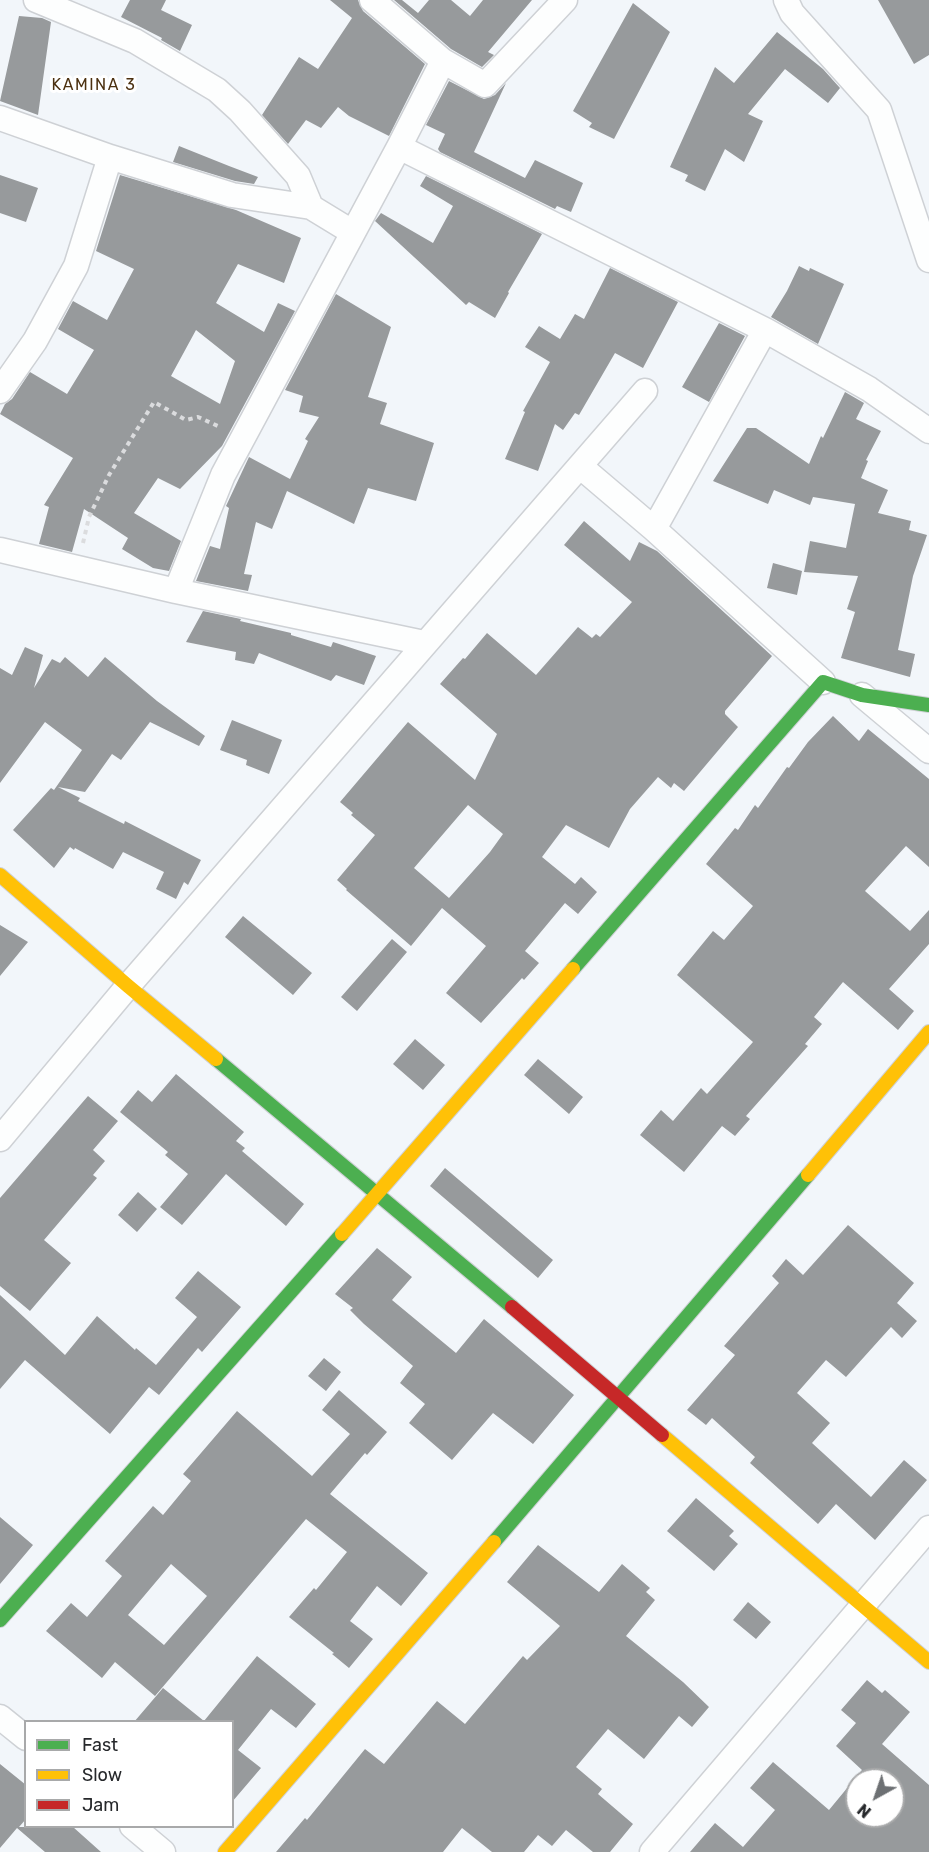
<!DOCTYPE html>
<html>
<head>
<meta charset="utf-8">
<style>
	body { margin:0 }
	#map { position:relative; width:929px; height:1852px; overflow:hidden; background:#f2f6fa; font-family:Rubik,sans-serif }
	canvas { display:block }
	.legend { position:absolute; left:24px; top:1720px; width:210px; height:108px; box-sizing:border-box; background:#fff; border:2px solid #a8a9aa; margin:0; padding:8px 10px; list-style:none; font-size:18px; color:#26282b }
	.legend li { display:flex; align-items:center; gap:12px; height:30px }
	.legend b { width:30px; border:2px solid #a8a9aa }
	.north { position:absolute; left:845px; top:1768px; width:60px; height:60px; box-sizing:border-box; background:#fff; border:2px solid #a8a9aa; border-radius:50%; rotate:220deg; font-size:16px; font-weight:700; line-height:24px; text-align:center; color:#26282b }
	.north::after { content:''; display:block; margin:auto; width:21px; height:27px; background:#6d7073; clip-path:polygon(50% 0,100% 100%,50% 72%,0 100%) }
</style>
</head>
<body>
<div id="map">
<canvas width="929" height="1852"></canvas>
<ul class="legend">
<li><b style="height:8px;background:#4caf50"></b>Fast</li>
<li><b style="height:8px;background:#ffc107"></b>Slow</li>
<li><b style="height:8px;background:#c62828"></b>Jam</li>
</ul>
<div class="north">N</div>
</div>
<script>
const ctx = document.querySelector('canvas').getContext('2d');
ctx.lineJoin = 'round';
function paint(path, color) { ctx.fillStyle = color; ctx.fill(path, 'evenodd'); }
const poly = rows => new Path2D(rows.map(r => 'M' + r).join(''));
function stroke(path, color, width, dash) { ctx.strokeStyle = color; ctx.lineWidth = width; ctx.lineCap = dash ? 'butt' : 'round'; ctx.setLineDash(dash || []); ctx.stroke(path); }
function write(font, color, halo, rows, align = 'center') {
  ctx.font = font + ' Rubik,sans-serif'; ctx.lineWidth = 6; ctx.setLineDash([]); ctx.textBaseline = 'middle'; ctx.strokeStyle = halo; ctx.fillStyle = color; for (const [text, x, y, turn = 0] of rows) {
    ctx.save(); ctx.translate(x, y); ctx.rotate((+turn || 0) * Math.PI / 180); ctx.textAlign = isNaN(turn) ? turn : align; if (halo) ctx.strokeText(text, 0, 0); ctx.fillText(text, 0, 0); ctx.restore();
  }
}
const building = poly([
	[130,0,166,0,161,10,192,25,180,51,161,40,162,38,121,17],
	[330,0,358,0,363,11,425,64,389,136,349,116,338,107,321,128,306,120,288,144,262,115,299,57,318,69,352,18],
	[394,0,402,0,418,13,429,0,451,0,470,16,483,0,532,0,488,52,494,55,482,67,451,49],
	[878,0,929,0,929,55,914,64],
	[633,3,670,32,614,139,589,127,592,123,573,111],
	[19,16,42,18,51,22,38,115,0,101],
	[777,32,823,69,840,88,828,103,785,69,748,114,763,121,744,162,725,149,705,191,685,181,688,175,670,167,715,67,734,83],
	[449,81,484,99,495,95,506,83,474,152,525,178,535,160,583,183,571,212,557,206,555,209,440,152,438,149,445,134,426,125],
	[179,146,229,166,258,177,254,184,235,181,173,162],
	[0,175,38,188,26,222,0,213],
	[120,175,236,210,301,238,284,283,238,264,216,303,264,332,278,303,295,311,222,446,180,489,158,478,134,513,181,541,169,571,153,568,122,549,128,538,84,509,72,552,39,544,49,507,44,505,73,458,0,414,5,404,12,399,30,372,67,394,94,350,58,329,73,301,107,320,134,269,96,251],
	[196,330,235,361,220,404,171,376],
	[426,176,542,234,508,292,509,293,495,318,469,302,466,305,375,221,381,213,433,243,453,206,420,186],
	[799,266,809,271,810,268,844,284,818,344,771,317,787,291],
	[610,268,678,302,643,368,615,353,579,415,575,413,563,430,555,424,538,471,505,459,525,412,523,411,550,362,525,347,539,326,560,339,575,314,584,319],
	[336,294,391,327,368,397,387,403,380,424,434,443,416,501,368,488,354,524,287,491,272,529,256,522,244,574,252,575,248,591,196,581,210,546,220,549,229,508,226,506,249,457,290,479,308,441,305,439,319,417,299,412,303,396,285,390],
	[719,323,745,336,709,402,682,387],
	[845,392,864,403,856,419,881,431,866,460,868,461,861,478,888,490,878,513,911,521,909,530,927,535,913,576,898,650,915,654,910,677,841,658,855,612,847,609,858,576,804,572,810,541,846,548,855,504,813,497,810,505,774,490,768,504,713,481,747,428,756,428,809,464,821,436,823,438],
	[584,521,630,561,639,542,657,551,772,656,725,711,725,714,738,727,684,791,674,783,671,788,658,777,630,809,609,848,566,825,542,857,575,884,581,877,597,892,578,914,565,903,525,951,539,963,524,980,522,978,481,1023,446,993,486,946,442,908,411,946,346,890,347,889,337,880,375,835,351,815,353,813,340,802,408,722,475,780,497,734,440,684,463,658,465,659,487,633,536,675,578,627,592,638,596,634,600,637,632,602,564,545],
	[468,805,503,834,490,852,449,898,414,868],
	[773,563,802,571,797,595,767,588],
	[203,611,241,619,240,621,291,633,291,635,331,647,333,642,376,656,364,685,336,675,331,681,259,653,254,664,235,660,236,652,186,642],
	[25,647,43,655,34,688,52,659,60,663,65,657,88,677,105,657,157,701,205,736,199,746,150,722,121,760,112,754,85,792,58,787,80,798,78,801,124,824,125,821,201,860,188,885,184,882,176,899,156,889,164,872,123,852,113,869,75,848,74,850,70,847,54,868,13,830,51,788,54,790,82,750,45,722,0,783,0,668,12,675],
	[833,716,859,741,868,729,929,779,929,867,906,846,865,891,910,931,929,910,929,944,889,989,914,1011,898,1030,843,982,814,1017,822,1024,805,1044,808,1046,746,1116,750,1119,735,1136,722,1126,684,1172,640,1135,661,1110,673,1121,701,1088,707,1094,753,1042,677,975,713,931,724,940,753,906,706,864,735,828,738,830,755,805,758,808,787,767,789,768,808,742],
	[232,720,282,740,269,774,246,765,247,760,220,750],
	[243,916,312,973,293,995,225,937],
	[0,925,28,942,0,976],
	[392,939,407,952,357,1011,341,997],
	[415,1039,445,1065,423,1090,393,1064],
	[538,1059,583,1097,569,1114,524,1075],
	[176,1074,244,1132,236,1141,245,1148,242,1151,304,1204,286,1226,226,1174,182,1225,160,1207,188,1174,165,1155,168,1152,120,1112,138,1090,152,1102],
	[88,1096,118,1121,93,1150,105,1161,93,1175,97,1178,44,1240,71,1263,30,1311,0,1286,0,1198],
	[445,1168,553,1260,538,1278,430,1186],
	[138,1192,157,1209,137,1232,118,1215],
	[848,1225,914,1283,897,1303,917,1321,902,1338,891,1327,846,1377,826,1360,797,1393,830,1423,812,1443,871,1497,904,1460,927,1480,875,1540,836,1504,818,1524,750,1463,755,1457,712,1418,706,1425,687,1410,735,1355,724,1346,779,1283,772,1276,786,1259,803,1275],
	[377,1248,412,1277,392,1300,456,1353,484,1319,574,1395,533,1444,493,1413,452,1460,409,1423,425,1404,400,1383,413,1366,364,1324,350,1310,353,1308,335,1294],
	[198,1271,241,1307,202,1352,198,1348,159,1395,149,1387,110,1434,25,1360,0,1389,0,1295,65,1355,97,1316,135,1350,136,1348,156,1365,197,1317,175,1298],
	[324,1358,341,1372,326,1391,308,1376],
	[339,1390,387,1432,367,1455,365,1453,330,1494,428,1573,401,1606,377,1586,350,1621,373,1639,349,1668,332,1654,334,1653,289,1617,314,1588,316,1590,347,1552,306,1519,155,1696,115,1662,102,1678,46,1631,71,1603,87,1617,122,1576,105,1561,153,1506,163,1515,191,1481,183,1474,237,1411,312,1476,350,1434,322,1410],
	[171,1564,207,1596,164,1645,128,1615],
	[696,1498,734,1531,729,1536,738,1544,714,1571,667,1531],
	[0,1517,33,1545,0,1584],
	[538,1545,599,1592,622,1564,650,1588,646,1592,655,1600,626,1636,683,1682,709,1707,692,1727,679,1716,644,1759,608,1729,576,1767,602,1789,598,1794,633,1824,610,1852,593,1852,566,1830,552,1846,538,1835,524,1852,492,1852,462,1828,443,1852,276,1852,305,1818,307,1820,365,1749,384,1764,437,1701,465,1724,523,1656,527,1660,560,1626,507,1582],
	[748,1602,771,1622,756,1639,733,1620],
	[257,1656,316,1704,296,1728,271,1709,238,1750,261,1768,232,1802,232,1722,134,1722,163,1688,204,1721],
	[867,1680,882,1693,885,1690,910,1712,882,1744,929,1785,929,1852,690,1852,715,1823,743,1847,775,1810,750,1788,773,1762,829,1810,862,1770,836,1746,856,1723,841,1710],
	[857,1780,893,1780,893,1816,857,1816],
	[0,1764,26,1785,26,1819,19,1827,73,1827,101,1852,45,1852,17,1828,0,1848]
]);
const path = poly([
	[83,543,89,517,109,475,154,402,186,420,198,417,220,427]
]);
const street = poly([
	[36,0,135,41,217,90,240,111,298,176,311,207],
	[372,0,443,61,485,85,565,0],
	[786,0,792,13,879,110,929,260],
	[0,118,110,157,232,195,311,207,352,232],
	[399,147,765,330,869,389,929,431],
	[0,391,35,341,76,266,110,157],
	[581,467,654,529,823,682],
	[654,529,765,330],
	[0,550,176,591,424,643],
	[176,591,223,475,399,147,443,61],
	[862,695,929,751],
	[0,1139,128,986,645,391],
	[0,1717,26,1738],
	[132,1826,163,1852],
	[652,1852,929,1528]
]);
const fast = poly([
	[573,969,823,682,862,695,929,705],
	[216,1059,512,1307],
	[494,1542,808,1175],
	[0,1620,342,1234]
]);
const slow = poly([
	[0,875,128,986,216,1059],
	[808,1175,929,1032],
	[342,1234,573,969],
	[662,1435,929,1662],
	[225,1852,494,1542]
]);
const jam = poly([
	[512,1307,662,1435]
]);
const neighbourhoodNames = [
	["KAMINA 3",94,85]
];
paint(building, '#979a9c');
stroke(street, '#ced1d5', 27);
stroke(fast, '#ced1d5', 16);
stroke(slow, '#ced1d5', 16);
stroke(jam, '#ced1d5', 16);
stroke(path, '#dbdcde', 4, [4.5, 4.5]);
stroke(street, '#fdfefe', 24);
stroke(fast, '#4caf50', 14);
stroke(slow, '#ffc107', 14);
stroke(jam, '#c62828', 14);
ctx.letterSpacing = '1.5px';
write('16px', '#4c3111', '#fff', neighbourhoodNames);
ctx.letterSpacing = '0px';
</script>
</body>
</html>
